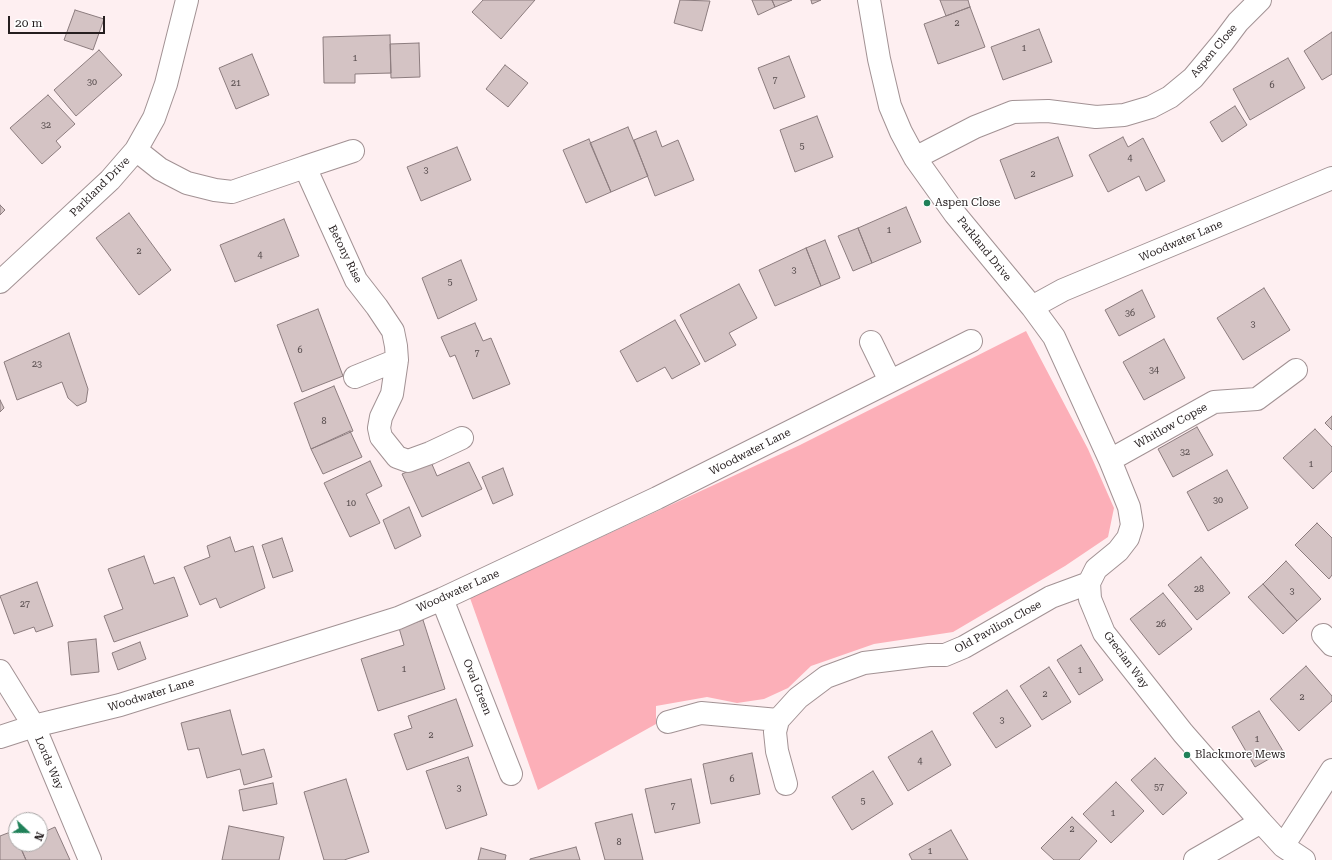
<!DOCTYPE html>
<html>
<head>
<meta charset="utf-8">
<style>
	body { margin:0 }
	#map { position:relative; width:1332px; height:860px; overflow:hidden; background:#feeff1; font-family:"Roboto Serif",serif }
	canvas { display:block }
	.north { position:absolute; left:8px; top:812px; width:40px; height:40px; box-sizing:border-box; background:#fff; border:1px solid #a8a5a5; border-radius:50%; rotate:112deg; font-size:11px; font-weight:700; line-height:16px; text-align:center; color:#251e1f }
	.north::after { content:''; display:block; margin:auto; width:14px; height:18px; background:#208159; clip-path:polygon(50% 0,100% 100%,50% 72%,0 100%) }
	.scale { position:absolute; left:8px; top:16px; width:97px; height:18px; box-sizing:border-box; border:2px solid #251e1f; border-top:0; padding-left:5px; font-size:12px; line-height:14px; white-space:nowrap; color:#251e1f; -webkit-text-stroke:3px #fff; paint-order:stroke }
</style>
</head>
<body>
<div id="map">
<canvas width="1332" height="860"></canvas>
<div class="north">N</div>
<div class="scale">20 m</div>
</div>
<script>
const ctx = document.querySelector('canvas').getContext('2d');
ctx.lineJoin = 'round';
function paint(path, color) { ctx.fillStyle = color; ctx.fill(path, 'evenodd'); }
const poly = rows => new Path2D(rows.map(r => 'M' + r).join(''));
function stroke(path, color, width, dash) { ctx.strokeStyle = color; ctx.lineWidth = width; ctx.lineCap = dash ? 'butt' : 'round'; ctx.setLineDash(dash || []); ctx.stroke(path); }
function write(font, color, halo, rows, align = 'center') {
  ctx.font = font + ' "Roboto Serif",serif'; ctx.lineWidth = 3; ctx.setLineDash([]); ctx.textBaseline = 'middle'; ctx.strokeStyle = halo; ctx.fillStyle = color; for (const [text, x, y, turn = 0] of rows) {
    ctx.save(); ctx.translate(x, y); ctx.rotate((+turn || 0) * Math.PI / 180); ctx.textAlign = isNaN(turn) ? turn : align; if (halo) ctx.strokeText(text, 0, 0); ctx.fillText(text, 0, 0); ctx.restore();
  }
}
const green = poly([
	[1026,331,1088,449,1114,508,1108,537,1065,566,953,632,874,644,811,666,788,688,764,699,737,703,707,697,656,706,656,724,538,790,470,598,800,445]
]);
const building = poly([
	[483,0,535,0,501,39,472,12,483,0],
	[680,0,710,1,702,31,674,23,680,0],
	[752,0,772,0,775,7,758,15,752,0],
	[772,0,792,0,775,7,772,0],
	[811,0,821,0,812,4,811,0],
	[940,0,968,0,970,7,946,16,940,0],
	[970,7,985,47,938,64,924,24,970,7],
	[75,10,104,19,93,50,64,40,75,10],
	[1039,29,1052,62,1003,80,991,47,1039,29],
	[1332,32,1332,74,1322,80,1304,51,1332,32],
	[390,35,391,73,355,74,355,83,324,83,323,37,390,35],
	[419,43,420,77,391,78,390,44,419,43],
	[99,50,122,75,76,116,54,90,99,50],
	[252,54,269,95,236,109,219,68,252,54],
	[789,56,805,97,774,109,758,68,789,56],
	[1288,58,1305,88,1250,120,1233,89,1288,58],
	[505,65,528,83,508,107,486,89,505,65],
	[48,95,75,124,56,141,61,147,42,164,10,128,48,95],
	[1235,106,1247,125,1222,142,1210,122,1235,106],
	[817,116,833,157,795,172,780,130,817,116],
	[628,127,648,176,611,192,590,143,628,127],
	[656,131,662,147,678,140,694,180,655,196,634,140,656,131],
	[1058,137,1073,176,1015,199,1000,160,1058,137],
	[1123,137,1128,147,1143,138,1165,181,1146,191,1139,176,1108,192,1089,155,1123,137],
	[589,139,611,192,586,203,563,150,589,139],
	[457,147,471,180,421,201,407,167,457,147],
	[0,205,5,210,0,215,0,205],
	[906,207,921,242,872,263,858,228,906,207],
	[129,213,171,270,139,295,96,238,129,213],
	[284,219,299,256,235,282,220,245,284,219],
	[858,228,872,263,853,271,838,236,858,228],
	[825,240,840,278,821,286,806,248,825,240],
	[806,248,821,286,775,306,759,270,806,248],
	[461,260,477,300,438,319,422,278,461,260],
	[739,284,757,318,729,333,736,345,705,362,680,315,739,284],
	[1264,288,1290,330,1243,360,1217,318,1264,288],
	[1142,290,1155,317,1119,336,1105,310,1142,290],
	[318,309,343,376,302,392,277,325,318,309],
	[675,320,700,364,672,379,665,367,637,382,620,351,675,320],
	[475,323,483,341,491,338,510,384,473,399,455,355,450,357,441,337,475,323],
	[69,333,88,389,86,402,77,406,68,398,62,382,17,400,4,362,69,333],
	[1164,339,1185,378,1144,400,1123,362,1164,339],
	[334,386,353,431,311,449,294,403,334,386],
	[0,400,4,408,0,412,0,400],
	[1332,416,1332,430,1325,423,1332,416],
	[1197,427,1213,455,1173,477,1158,449,1197,427],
	[1315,429,1332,447,1332,471,1313,489,1283,458,1315,429],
	[350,431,362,457,323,474,311,449,350,431],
	[370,461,382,486,366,494,380,523,350,537,324,483,370,461],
	[431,462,437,476,469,462,482,489,422,517,402,474,431,462],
	[503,468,513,495,493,504,482,477,503,468],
	[1227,470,1248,508,1208,531,1187,492,1227,470],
	[409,507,421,536,395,549,383,520,409,507],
	[1317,523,1332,538,1332,575,1329,579,1295,545,1317,523],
	[230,537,235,552,253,546,265,588,220,608,216,598,200,605,184,567,210,557,207,546,230,537],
	[282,538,293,571,273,578,262,545,282,538],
	[144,556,154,584,174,577,188,616,114,642,104,616,123,609,108,569,144,556],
	[1201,557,1230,593,1197,620,1168,585,1201,557],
	[1286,561,1321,599,1297,621,1263,584,1286,561],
	[37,582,53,626,36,632,34,627,14,634,0,596,37,582],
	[1263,584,1297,621,1283,634,1248,597,1263,584],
	[1163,593,1192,629,1159,655,1130,619,1163,593],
	[423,620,445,689,378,711,361,659,404,645,399,628,423,620],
	[96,639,99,672,71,675,68,642,96,639],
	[140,642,146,659,118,670,112,653,140,642],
	[1081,645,1103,680,1079,695,1057,660,1081,645],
	[1306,666,1332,696,1332,701,1299,731,1270,699,1306,666],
	[1049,667,1071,702,1042,720,1020,686,1049,667],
	[1007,690,1031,726,996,748,973,713,1007,690],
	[456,699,473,746,407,770,394,734,412,728,408,716,456,699],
	[230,710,242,755,264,749,272,777,244,785,240,769,207,778,199,748,188,750,181,723,230,710],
	[1259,711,1283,751,1255,767,1232,727,1259,711],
	[932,731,951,765,908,791,888,757,932,731],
	[752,753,760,794,711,804,703,764,752,753],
	[468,757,487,815,446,829,426,771,468,757],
	[1155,758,1187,793,1163,815,1131,780,1155,758],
	[873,771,893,804,852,830,832,797,873,771],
	[346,779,369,852,344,860,324,860,304,792,346,779],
	[691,779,700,823,655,833,645,789,691,779],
	[1116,782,1144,811,1111,843,1083,814,1116,782],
	[273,783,277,804,243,811,239,790,273,783],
	[632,814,643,860,605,860,595,823,632,814],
	[1072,817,1097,841,1079,860,1054,860,1041,848,1072,817],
	[229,826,284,837,279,860,222,860,229,826],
	[40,827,42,833,55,827,70,860,26,860,19,844,40,844,40,827],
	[951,830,968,860,912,860,909,854,951,830],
	[13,831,16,838,16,844,19,844,26,860,0,860,0,836,13,831],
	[576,847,580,860,530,860,530,859,576,847],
	[481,848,506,855,505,860,478,860,481,848]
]);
const minor = poly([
	[869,0,879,59,890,106,901,132,915,158,955,214,1032,307,1054,337,1110,460,1129,507,1132,525,1128,538,1118,551,1096,569,1089,583,1090,599,1104,633,1183,733,1261,822,1283,846,1304,860],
	[136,150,160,169,187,183,215,190,232,192,305,167,356,280,377,307,393,331,396,346,397,360,392,394,381,417,379,428,381,437,397,457,408,461,430,453,462,438],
	[915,158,975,127,1013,112,1048,111,1096,117,1124,115,1151,107,1170,97,1193,78,1223,42,1238,22,1260,0],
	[305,167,353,151],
	[0,282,110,180,136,150,154,118,166,84,187,0],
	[1032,307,1063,290,1332,178],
	[871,342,890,381],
	[355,377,397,360],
	[1110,460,1214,402,1257,399,1296,370],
	[442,599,511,774],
	[1323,635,1332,645],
	[0,671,34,726,90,860],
	[778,720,775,732,777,751,786,784],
	[668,722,701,713,778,720,798,698,826,677,864,663,929,655,945,655,964,647,1051,597,1089,583],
	[0,737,34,726,120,705,398,618,442,599,657,498,971,341],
	[1283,846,1332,770],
	[1195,860,1261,822]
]);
const markers = [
	[927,203,4,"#208159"],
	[1187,755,4,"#208159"]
];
const numberNames = [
	["2",957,23],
	["1",1024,48],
	["1",355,58],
	["7",775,80],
	["30",92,82],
	["21",236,83],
	["6",1272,85],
	["32",46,125],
	["5",802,146],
	["4",1130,158],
	["3",426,170],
	["2",1033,174],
	["1",889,230],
	["2",139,251],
	["4",260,255],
	["3",794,270],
	["5",450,282],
	["36",1130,313],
	["3",1253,324],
	["6",300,350],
	["7",477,353],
	["23",37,364],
	["34",1154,370],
	["8",324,421],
	["32",1185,452],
	["1",1311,464],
	["30",1218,500],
	["10",351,503],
	["28",1199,589],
	["3",1292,591],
	["27",25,604],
	["26",1161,624],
	["1",404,669],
	["1",1080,670],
	["2",1045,694],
	["2",1302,697],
	["3",1002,720],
	["2",431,735],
	["1",1257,739],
	["4",920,761],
	["6",732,779],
	["57",1159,787],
	["3",459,788],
	["5",863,801],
	["7",673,806],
	["1",1113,813],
	["2",1072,829],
	["8",619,842],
	["1",930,851]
];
const streetNames = [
	["Aspen Close",1214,51,-50],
	["Parkland Drive",100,187,-45],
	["Woodwater Lane",1181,241,-23],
	["Parkland Drive",984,249,51],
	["Betony Rise",345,254,64],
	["Whitlow Copse",1171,426,-29],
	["Woodwater Lane",750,452,-27],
	["Woodwater Lane",458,591,-24],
	["Old Pavilion Close",998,627,-29],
	["Grecian Way",1126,660,53],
	["Oval Green",477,687,68],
	["Woodwater Lane",151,695,-17],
	["Lords Way",49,763,67]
];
const poiNames = [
	["Aspen Close",935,203],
	["Blackmore Mews",1195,755]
];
paint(green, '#fcafb8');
paint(building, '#d4c3c4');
stroke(building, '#8c7c7e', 1);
stroke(minor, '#a29294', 24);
stroke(minor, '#fff', 22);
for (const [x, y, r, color] of markers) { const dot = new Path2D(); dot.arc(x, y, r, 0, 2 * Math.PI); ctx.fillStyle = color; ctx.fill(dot); stroke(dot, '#fff', 1.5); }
write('9px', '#514748', null, numberNames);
write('11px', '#251e1f', '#fff', streetNames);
write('11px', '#251e1f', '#fff', poiNames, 'left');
</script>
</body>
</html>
